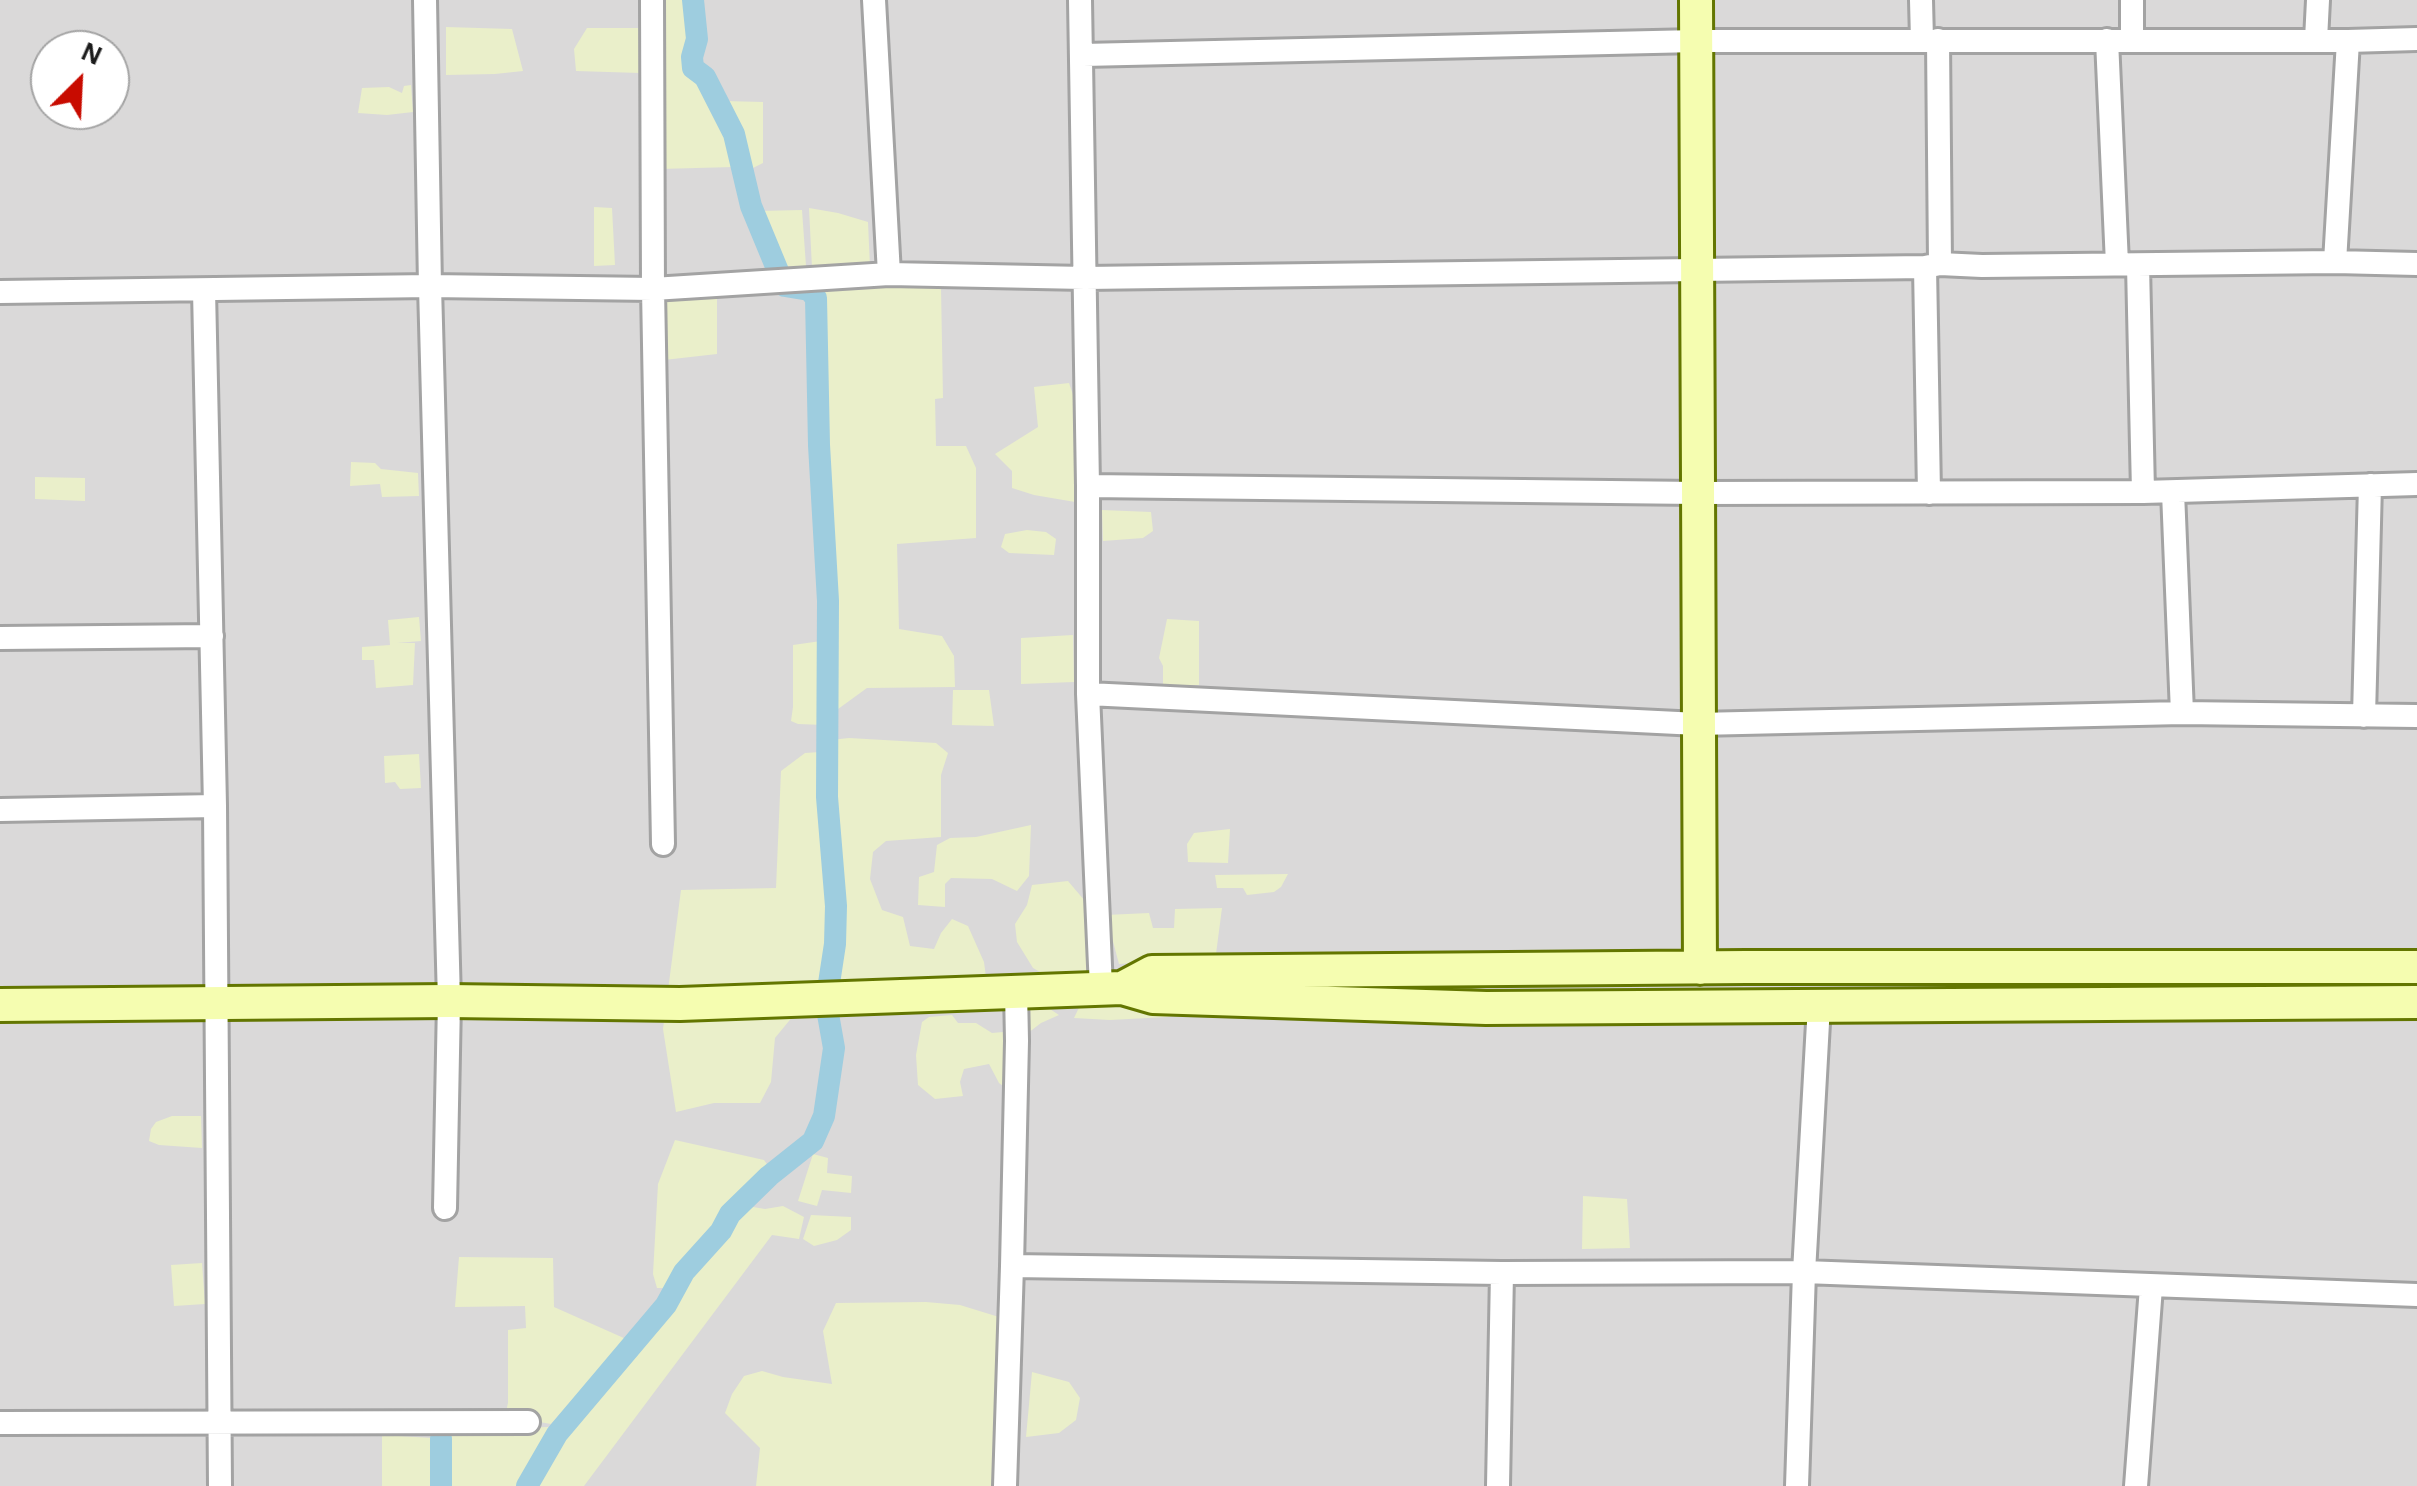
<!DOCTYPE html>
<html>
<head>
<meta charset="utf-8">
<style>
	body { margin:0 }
	#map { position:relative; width:2417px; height:1486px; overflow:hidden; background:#eeeae1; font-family:"Alegreya Sans",sans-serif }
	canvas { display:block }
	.north { position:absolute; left:30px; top:30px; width:100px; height:100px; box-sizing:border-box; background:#fff; border:2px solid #a4a4a4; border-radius:50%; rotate:24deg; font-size:28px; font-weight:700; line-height:40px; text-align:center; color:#1c1c1c }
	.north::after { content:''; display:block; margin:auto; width:35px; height:45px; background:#c80b00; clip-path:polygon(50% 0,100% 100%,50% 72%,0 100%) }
</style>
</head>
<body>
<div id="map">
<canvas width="2417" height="1486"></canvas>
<div class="north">N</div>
</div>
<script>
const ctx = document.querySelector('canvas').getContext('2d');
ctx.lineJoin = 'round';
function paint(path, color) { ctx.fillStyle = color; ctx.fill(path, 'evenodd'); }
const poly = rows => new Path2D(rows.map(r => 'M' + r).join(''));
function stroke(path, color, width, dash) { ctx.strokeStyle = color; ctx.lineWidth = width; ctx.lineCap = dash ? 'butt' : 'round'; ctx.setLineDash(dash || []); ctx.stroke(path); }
const residential = poly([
	[0,0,2417,0,2417,1486,0,1486],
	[50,50,110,50,110,110,50,110]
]);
const farmland = poly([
	[643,0,690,0,691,48,686,66,693,80,723,119,736,156,734,167,659,169,646,127,640,73,576,71,574,49,587,28,641,28],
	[446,27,512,29,523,71,495,74,446,75],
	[411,85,413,112,387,115,358,113,362,88,389,87,402,93,404,86],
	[724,101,763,102,763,163,747,171,738,135],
	[594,207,612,208,615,265,594,266],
	[809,208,838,213,868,222,870,267,812,268],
	[802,210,806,266,781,267,758,211],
	[821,283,941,288,943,398,935,399,936,446,966,446,976,468,976,538,897,544,899,629,942,636,954,656,955,687,867,688,834,712,819,363],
	[717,290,717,354,664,360,664,306,666,291],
	[1069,383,1080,415,1081,503,1034,495,1012,488,1012,471,995,454,1038,427,1034,387],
	[351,462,375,463,381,469,418,473,419,496,382,497,380,484,350,486],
	[35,477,85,478,85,501,35,499],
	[1102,510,1151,512,1153,531,1143,538,1103,541],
	[1027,530,1046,532,1056,539,1054,555,1009,553,1001,547,1005,534],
	[419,617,421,641,397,643,415,643,413,685,376,688,374,660,362,660,362,647,390,645,388,620],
	[1167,619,1199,621,1199,685,1163,685,1163,666,1159,658],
	[1073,635,1074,682,1021,684,1021,638],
	[821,641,824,725,798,724,791,721,793,707,793,645],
	[953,690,989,690,994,726,952,725],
	[849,738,936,743,948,753,941,775,941,837,886,841,873,852,870,879,882,910,903,917,910,946,934,949,941,933,952,919,968,926,984,962,987,985,803,1004,775,1038,771,1082,760,1103,714,1103,676,1112,663,1029,681,890,776,888,781,771,805,753,820,752,822,741],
	[419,754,421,788,400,789,395,782,385,783,384,756],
	[1031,825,1029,876,1017,891,992,879,951,878,945,884,945,907,918,905,919,877,934,872,937,845,950,838,976,837],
	[1230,829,1228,863,1188,862,1187,844,1194,833],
	[1288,874,1281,887,1274,892,1247,895,1243,888,1217,888,1215,875],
	[1068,881,1085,901,1095,934,1095,966,1087,981,1058,982,1033,968,1017,942,1015,924,1027,905,1032,885],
	[1222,908,1216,954,1193,959,1119,964,1106,915,1149,913,1153,928,1174,928,1175,909],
	[1087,991,1208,1009,1167,1017,1110,1020,1074,1018],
	[1044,1005,1059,1015,1041,1023,1028,1033,1007,1089,999,1083,989,1064,964,1069,960,1082,963,1096,935,1099,918,1085,916,1055,922,1022,929,1017,952,1015,958,1023,976,1023,992,1033,1003,1032,1003,1019,1010,1010],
	[172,1116,201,1116,202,1148,159,1145,149,1141,151,1129,156,1122],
	[675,1140,764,1160,769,1167,725,1214,668,1288,657,1288,653,1274,658,1184],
	[813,1154,828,1158,827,1173,852,1176,851,1193,822,1190,817,1206,798,1201],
	[1583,1196,1627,1199,1630,1248,1582,1249],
	[783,1206,804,1217,799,1239,772,1235,584,1486,531,1486,567,1430,636,1357,695,1271,737,1218,753,1207,765,1209],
	[811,1215,851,1217,851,1230,837,1240,814,1246,803,1239],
	[459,1257,553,1258,554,1307,626,1339,551,1424,505,1416,508,1403,508,1330,526,1328,525,1306,455,1307],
	[202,1263,205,1304,174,1306,171,1265],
	[926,1302,960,1305,999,1317,996,1486,756,1486,760,1448,725,1413,732,1394,744,1376,762,1371,783,1377,832,1384,823,1331,836,1303],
	[1032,1372,1069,1382,1080,1398,1076,1420,1059,1433,1026,1437],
	[549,1427,548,1438,536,1467,520,1486,442,1486,441,1430],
	[382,1435,432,1438,430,1486,382,1486]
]);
const canal = poly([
	[693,0,697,39,692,57,693,68,705,77,734,134,751,206,780,276],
	[441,1486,441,1439],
	[527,1486,557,1434,666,1305,684,1272,721,1231,730,1214,769,1176,813,1141,824,1116,834,1048,826,1003,835,944,836,906,827,797,828,601,819,445,816,298,809,290,785,286]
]);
const street = poly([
	[425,0,430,286,449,1001,445,1208],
	[652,0,653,289,663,844],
	[874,0,889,274],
	[1080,0,1088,486,1088,694,1101,988],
	[1921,0,1922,40],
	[2132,0,2132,40],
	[1938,40,1940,264],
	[2107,40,2117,264],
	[2316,40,2318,0],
	[1083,55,1697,41,2348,41,2417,39],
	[2335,262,2348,41],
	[2138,265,2143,492],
	[1925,267,1929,493],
	[204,290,215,806,220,1486],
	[0,292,430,286,653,289,889,274,1085,278,1925,267,1940,264,1982,266,2335,262,2417,264],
	[1088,486,1697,493,2143,492,2417,484],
	[2173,492,2182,713],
	[0,638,212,636],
	[1088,694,1698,724,2182,713,2417,716],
	[2364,716,2370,485],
	[0,810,215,806],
	[1012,1266,1502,1273,1804,1272,2417,1295],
	[0,1423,528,1422],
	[1005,1486,1012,1266,1017,1041,1016,991],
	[1498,1486,1502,1273],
	[1797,1486,1804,1272,1819,1005],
	[2136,1486,2151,1287]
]);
const secondary = poly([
	[1696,0,1700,968],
	[1122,988,1152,972,1746,967,2417,967],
	[0,1005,449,1001,680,1004,1122,988,1153,997,1486,1008,2417,1002]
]);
paint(residential, '#dad9d9');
paint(farmland, '#eaefca');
stroke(canal, '#9ecddf', 22);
stroke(street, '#a3a3a3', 28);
stroke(secondary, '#637600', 38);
stroke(street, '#fff', 22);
stroke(secondary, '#f5fdb0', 32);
</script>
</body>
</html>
